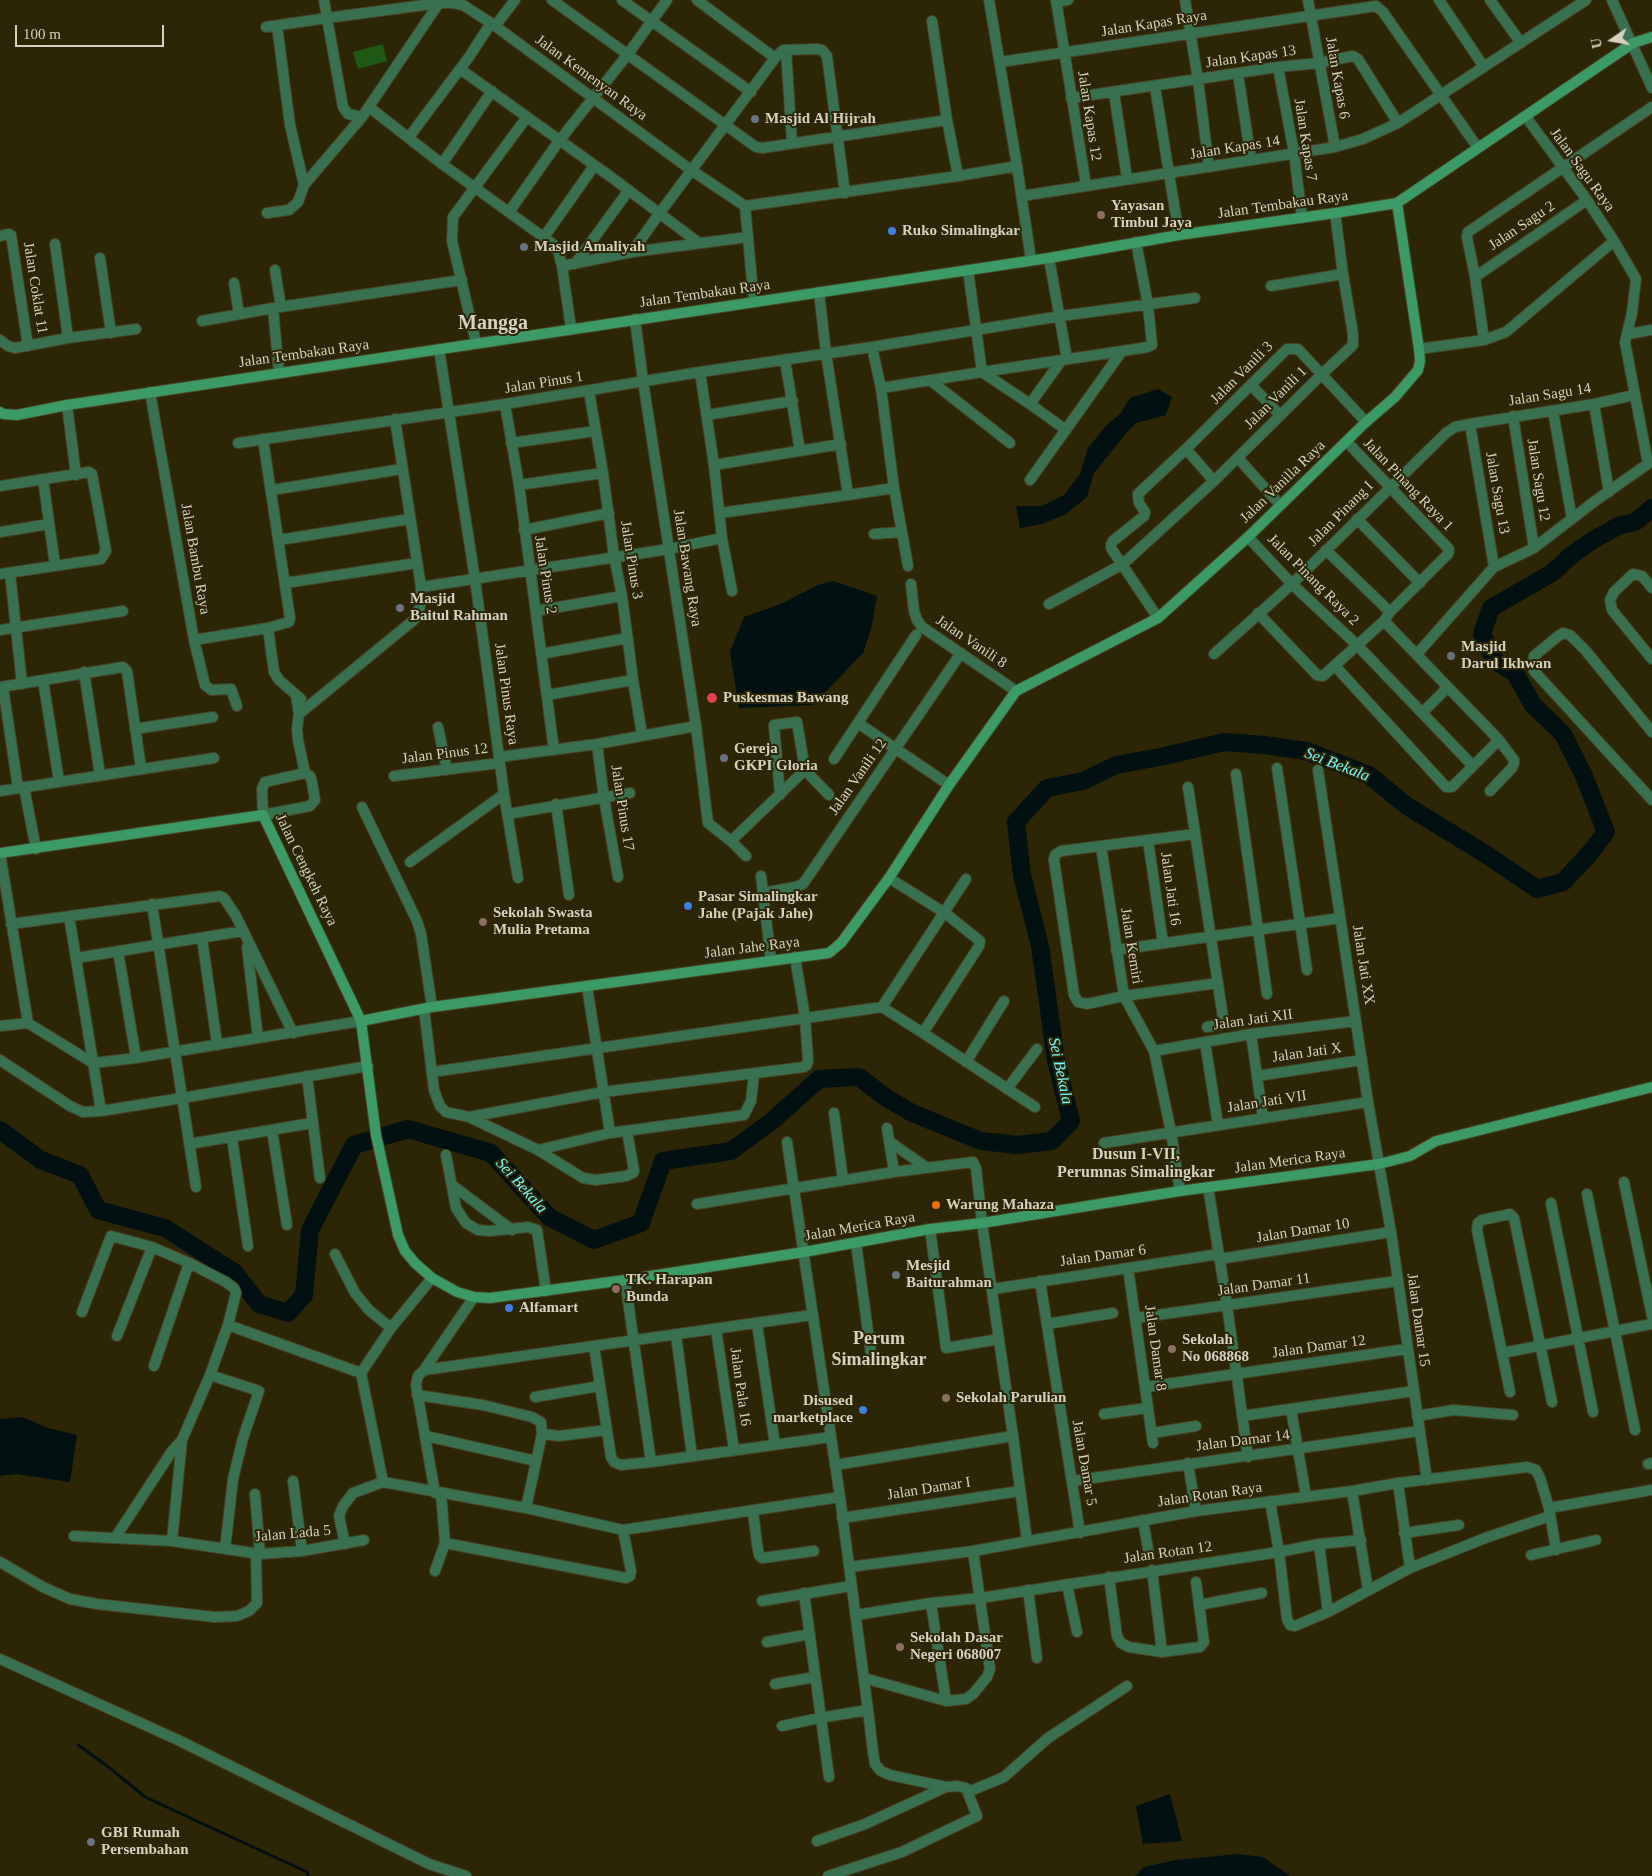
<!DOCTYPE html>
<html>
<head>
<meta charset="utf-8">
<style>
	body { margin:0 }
	#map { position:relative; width:1652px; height:1876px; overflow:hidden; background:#2c2607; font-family:Georgia,serif }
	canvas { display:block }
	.north { position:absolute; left:1587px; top:15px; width:50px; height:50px; -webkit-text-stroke:4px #2c2607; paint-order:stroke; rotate:258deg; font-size:14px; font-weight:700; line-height:20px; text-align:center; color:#d5d2c1 }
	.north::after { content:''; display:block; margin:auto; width:18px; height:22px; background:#d5d2c1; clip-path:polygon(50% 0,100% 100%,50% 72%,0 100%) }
	.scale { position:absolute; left:15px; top:25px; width:149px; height:22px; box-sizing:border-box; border:2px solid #d5d2c1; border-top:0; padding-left:6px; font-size:15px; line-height:18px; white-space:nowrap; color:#d5d2c1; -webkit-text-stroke:4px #2c2607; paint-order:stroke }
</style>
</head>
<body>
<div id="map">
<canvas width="1652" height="1876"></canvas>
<div class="north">U</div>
<div class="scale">100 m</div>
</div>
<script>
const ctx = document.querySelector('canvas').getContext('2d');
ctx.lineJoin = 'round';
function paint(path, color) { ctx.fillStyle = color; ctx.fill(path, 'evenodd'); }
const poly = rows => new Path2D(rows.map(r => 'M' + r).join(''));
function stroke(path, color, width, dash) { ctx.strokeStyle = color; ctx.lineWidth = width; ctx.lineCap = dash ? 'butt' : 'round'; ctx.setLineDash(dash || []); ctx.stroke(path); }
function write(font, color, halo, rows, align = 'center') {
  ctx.font = font + ' Georgia,serif'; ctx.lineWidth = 4; ctx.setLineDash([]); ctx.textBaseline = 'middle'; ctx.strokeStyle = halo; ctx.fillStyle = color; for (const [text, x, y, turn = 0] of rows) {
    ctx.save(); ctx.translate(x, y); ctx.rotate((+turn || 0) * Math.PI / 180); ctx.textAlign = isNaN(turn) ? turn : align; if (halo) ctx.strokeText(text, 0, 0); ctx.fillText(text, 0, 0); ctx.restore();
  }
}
const green = poly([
	[383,44,387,61,358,69,353,52]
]);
const water = poly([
	[1158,389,1172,397,1166,415,1136,423,1123,437,1094,473,1087,497,1066,514,1042,524,1020,528,1016,506,1042,506,1064,495,1080,474,1088,448,1105,427,1121,413,1130,398],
	[833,581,877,596,871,629,863,653,813,705,739,708,730,652,744,617,783,603,818,585],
	[22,1417,48,1428,77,1435,70,1482,16,1474,0,1476,0,1419],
	[1170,1794,1182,1841,1143,1844,1136,1806],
	[1238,1854,1263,1857,1290,1876,1135,1876,1144,1867,1176,1860]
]);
const stream = poly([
	[78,1745,106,1765,145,1797,307,1872,308,1876]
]);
const river = poly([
	[0,1130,41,1160,80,1175,98,1210,165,1228,234,1272,259,1304,288,1313,304,1295,310,1230,354,1145,408,1129,491,1153,549,1217,594,1240,641,1223,663,1161,731,1151,772,1121,819,1079,859,1077,885,1097,912,1113,981,1141,1017,1145,1052,1141,1071,1121,1056,1060,1040,946,1022,875,1016,822,1047,788,1083,781,1116,765,1165,756,1224,742,1264,745,1306,751,1369,775,1407,806,1487,855,1537,889,1563,882,1590,853,1606,832,1584,776,1563,734,1533,705,1515,673,1495,661,1482,634,1491,608,1552,573,1573,554,1593,540,1618,526,1635,522,1652,508]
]);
const street = poly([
	[552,0,756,147,763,148,947,120],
	[622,0,751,92],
	[697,0,775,58],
	[1056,0,1086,185],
	[1185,0,1198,80,1209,167],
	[1308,0,1335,147],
	[1439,0,1484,67],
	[1490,0,1521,43],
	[1612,0,1652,88],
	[1056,2,1068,0],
	[932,21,947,120,958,176],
	[277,26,290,125,304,185],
	[495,26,515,0],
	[266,27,327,18,324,0],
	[786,50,792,143],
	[1000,62,1376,6,1383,12,1478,148],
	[1278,67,1294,153,1302,218],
	[460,69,611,177,699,243],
	[1238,74,1251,159],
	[1155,87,1179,235],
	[1114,93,1127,178],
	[1071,98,1278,67,1319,63,1353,56,1358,59,1398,123],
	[369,107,442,164,553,244,558,251,562,266,571,328],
	[362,117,348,114,343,107,327,18,439,3],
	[1526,117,1587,200,1614,241,1636,279,1632,313,1625,342,1648,464],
	[409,137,469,57,491,23],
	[442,164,492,91],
	[1017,166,1031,260],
	[1022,196,1335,147,1363,139,1398,123,1586,0],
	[745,206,958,176,1017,166,989,0],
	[509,212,559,141,628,54,667,0],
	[267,213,289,210,298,202,304,185,362,117,439,3,452,3,463,5,491,23,691,170,745,206,754,302],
	[0,236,9,234,11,235,28,346],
	[544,237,594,166],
	[55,244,68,338],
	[632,252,659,214,775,58,783,50,816,49,822,50,827,56,845,193],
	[100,258,111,333],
	[1049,258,1067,359],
	[575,264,629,190],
	[562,266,632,252,748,237],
	[275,270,281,307],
	[968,270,982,372,1122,351],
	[1475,277,1587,200],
	[234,283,239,314],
	[1271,286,1343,274],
	[273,308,279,372],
	[635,319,643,381,696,726,708,823,731,841,746,856],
	[202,321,273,308,462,280],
	[1628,334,1652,330],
	[0,340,8,346,15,348,68,338,136,329],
	[1484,340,1475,277,1467,237,1468,232,1652,107],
	[476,343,452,241,453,217,527,117],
	[872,347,1061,316,1195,298],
	[439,349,475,579,504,794,518,878],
	[1419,349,1484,340,1506,332,1614,241],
	[785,360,800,451],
	[1061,361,1030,404,1066,430],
	[700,372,714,465,722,538,732,591],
	[930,380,1010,443],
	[1251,385,1280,415],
	[881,388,982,372,1030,404],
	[589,391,603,473,614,556,622,596,633,680,642,734],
	[150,392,194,640,205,685,211,690,231,689,237,706],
	[505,404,519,485,554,750],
	[1594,404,1609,492],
	[67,405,76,475],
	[1553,411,1572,519],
	[707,415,793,401],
	[1513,416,1534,548],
	[395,419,421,587],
	[1470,424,1494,567],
	[238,443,505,404,700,372,872,347,881,388,894,488,908,566],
	[511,443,596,431],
	[1186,449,1214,481],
	[1238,458,1280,505],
	[714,465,841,444],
	[43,479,55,565],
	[1030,480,1122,351,1148,347,1152,345,1148,305,1136,242],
	[519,485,603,473],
	[0,486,89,472,92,474,106,551,101,559,0,574],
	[272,490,402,469],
	[848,495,894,488],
	[720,513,848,495,826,353,819,292],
	[1357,519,1420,583],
	[524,530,609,513],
	[0,532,49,524],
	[874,534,901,532],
	[1248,537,1292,584,1357,645,1472,765],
	[279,540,410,519],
	[1326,550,1390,612],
	[10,573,22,684],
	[285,583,417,563],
	[911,584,914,611,917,620,922,627,1016,691],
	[1652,588,1642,576,1633,574,1614,592,1610,600,1612,610,1652,659],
	[1049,604,1123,564,1214,481,1321,375,1353,345,1353,334,1343,274,1335,213],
	[536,611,622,596],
	[1258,613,1317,675,1323,676,1384,621,1390,612,1448,554,1449,549,1347,442],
	[1158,618,1111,548,1111,545,1113,541,1144,516,1145,512,1139,503,1138,494,1186,449,1287,349,1298,349,1366,422],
	[1384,621,1499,740,1514,760,1514,763,1512,768,1490,791],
	[268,628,274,672,279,680,301,699],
	[0,630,123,611],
	[194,640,268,628,289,622,290,618,263,439],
	[541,654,628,638],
	[1214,654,1292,584,1446,433,1455,427,1470,424,1594,404,1634,395],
	[1417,654,1494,567,1534,548,1595,501,1652,461],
	[1335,666,1446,787,1452,787,1499,740],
	[84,672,100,775],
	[43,680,59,781],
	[0,687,123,667,127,671,141,768],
	[3,687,18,788],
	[296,695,299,714,297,729,298,740,305,773,310,776,312,782,315,800,310,806,263,815,262,789,265,782,305,773],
	[547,695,633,680],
	[1422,713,1448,687],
	[299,714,415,619,420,607,421,587,669,549,722,538],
	[858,723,949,785],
	[438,727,447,770],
	[135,729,213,717],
	[1652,732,1586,651,1570,635,1563,633,1557,637,1534,656,1533,662,1534,671,1652,800],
	[597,744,604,798,618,877],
	[499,757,597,744,696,726],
	[834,759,916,635],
	[1277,768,1307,970],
	[1318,770,1368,1102,1391,1232,1427,1480],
	[1236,774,1267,994],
	[394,776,500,763],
	[24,787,36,849],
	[1188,787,1224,1024,1207,1027],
	[0,791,214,758],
	[780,795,774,725,797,722,805,770],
	[556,804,569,895],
	[362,807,417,921,421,934,432,1007],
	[508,814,630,793],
	[1195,834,1061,851,1055,855,1054,860,1074,995,1078,1002,1087,1004,1124,996,1218,983],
	[1148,840,1163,943],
	[731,841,805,770,829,795],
	[1101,846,1124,996,1154,1051,1171,1132,1180,1191],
	[0,853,28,1023,93,1063,136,1058,361,1021],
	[410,862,504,794],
	[761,876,771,960],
	[889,878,945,913,980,941,979,946,923,1033],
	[763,893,795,887,803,884,961,653],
	[152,904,196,1187],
	[69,916,101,1111],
	[11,924,220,896,224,898,236,916,293,1033],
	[202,938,217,1044],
	[247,947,258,1038],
	[1116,950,1340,918],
	[118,951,136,1058],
	[76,958,243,931],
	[587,986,610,1133],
	[882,1007,923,1033,1035,1107],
	[424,1009,434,1090,440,1106,446,1112,469,1117,603,1092,804,1067,807,1065,808,1060,805,1017,795,957],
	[0,1026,28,1023],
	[1251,1034,1263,1118],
	[1205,1042,1218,1125],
	[1154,1051,1251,1034,1356,1021],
	[0,1060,70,1106,83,1112,101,1111,182,1098,368,1066],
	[966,1062,1004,1001],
	[432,1072,882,1007,966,879],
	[307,1076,320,1178],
	[1257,1076,1362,1060],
	[1007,1089,1037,1049],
	[834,1113,843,1180],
	[469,1117,538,1150,583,1178,596,1180,626,1176,633,1173,634,1171,627,1131],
	[887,1128,894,1172],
	[272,1130,287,1225],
	[232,1138,248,1246],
	[787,1142,840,1497,868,1710,873,1752,875,1764,881,1771,890,1775,946,1787,957,1786,966,1788,977,1816,902,1852,828,1876],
	[890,1142,926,1167],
	[1104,1143,1368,1102],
	[189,1144,312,1123],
	[538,1150,610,1133,744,1115,751,1101,754,1074],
	[446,1155,456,1208,466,1223,478,1230,490,1231,528,1227,537,1230,546,1291],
	[1624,1182,1652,1316],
	[452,1185,512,1230],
	[1208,1187,1227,1305,1248,1457],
	[1587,1194,1635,1430],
	[1551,1203,1593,1412],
	[697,1204,894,1172,973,1162,976,1168,982,1223,1013,1436,1027,1541],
	[930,1229,946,1348,999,1339],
	[856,1243,872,1361],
	[335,1254,355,1293,369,1310,391,1328],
	[1219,1259,1391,1232],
	[1128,1268,1153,1443],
	[432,1278,391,1328,361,1373,383,1482,526,1508,623,1530,840,1497],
	[625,1280,651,1462],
	[1040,1281,1080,1533],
	[993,1289,1219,1254],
	[82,1312,111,1236,152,1247,189,1263,226,1282,234,1288,236,1293,228,1325,210,1375,182,1440,172,1541],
	[1136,1318,1397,1281],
	[757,1324,775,1445],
	[1047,1324,1113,1313],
	[228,1325,361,1373],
	[716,1329,734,1450],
	[676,1335,692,1456],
	[117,1336,152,1247],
	[594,1346,611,1457,614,1462,621,1465,651,1462,831,1437],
	[1502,1353,1652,1324],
	[154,1366,189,1263],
	[424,1370,812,1315],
	[210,1375,259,1391,243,1438,233,1479,225,1549],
	[1146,1387,1407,1349],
	[1510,1392,1477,1230,1478,1223,1482,1220,1510,1214,1514,1218,1552,1402],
	[417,1395,483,1405,532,1417,541,1422,542,1434,526,1508],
	[535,1397,600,1386],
	[1291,1409,1306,1496],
	[1104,1414,1147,1408],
	[1242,1416,1414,1391],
	[1417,1416,1453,1410,1513,1415],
	[1152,1433,1196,1426],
	[542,1434,559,1436,607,1430],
	[426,1436,536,1461],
	[1188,1463,1196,1511],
	[1648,1464,1652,1463],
	[835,1465,1013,1436],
	[293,1481,302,1551],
	[1072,1481,1419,1431],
	[1398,1483,1410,1568],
	[1352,1491,1368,1590],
	[435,1493,416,1385,418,1376,424,1370,474,1297],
	[255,1494,260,1554],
	[1270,1501,1279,1552,1287,1619,1290,1625,1295,1626,1328,1612,1410,1568,1488,1537,1550,1516],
	[1549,1508,1652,1490],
	[753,1511,757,1544,759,1555,762,1558,814,1551],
	[842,1518,1020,1491],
	[1143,1520,1149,1555],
	[1404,1533,1459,1525],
	[74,1536,172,1541,260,1554,302,1551,364,1540],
	[115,1538,172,1451,182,1440],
	[445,1543,626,1578,630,1576,631,1571,623,1530],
	[345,1544,339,1516,343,1506,353,1493,383,1482],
	[1319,1544,1328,1612],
	[1531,1555,1596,1540],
	[0,1562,43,1587,70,1599,97,1604,215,1617,237,1616,249,1611,257,1603,256,1554],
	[849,1567,973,1551,1196,1511,1352,1491,1398,1483,1527,1467,1536,1470,1540,1478,1549,1508,1556,1550],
	[1152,1570,1162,1652],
	[435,1571,445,1543,441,1493],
	[1109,1577,1117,1636,1121,1643,1129,1647,1162,1652,1200,1647,1204,1642,1196,1582],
	[1067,1584,1077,1632],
	[1028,1590,1037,1658],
	[804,1593,829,1777],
	[762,1601,851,1586],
	[931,1603,946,1701],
	[1199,1605,1262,1593],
	[856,1615,931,1603,980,1598,1279,1552,1319,1544,1361,1540],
	[767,1642,810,1634],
	[0,1659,178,1740,429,1864,466,1876],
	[864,1678,946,1701,966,1699,973,1694,987,1677,990,1669,973,1551],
	[775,1684,815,1677],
	[782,1726,819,1718,868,1710],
	[968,1792,1004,1777,1048,1738,1127,1686],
	[817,1841,865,1824,946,1787]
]);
const secondary = poly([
	[0,412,3,414,17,415,67,405,1049,258,1179,235,1335,213,1397,203,1633,43,1652,37],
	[0,853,263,815,361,1021,376,1135,398,1235,405,1251,415,1263,432,1278,457,1292,474,1297,490,1298,625,1280,804,1252,930,1229,982,1223,1180,1191,1379,1164,1410,1156,1436,1141,1652,1087],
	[361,1021,432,1007,829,953,841,943,889,878,949,785,1016,691,1158,618,1248,537,1366,422,1395,397,1418,370,1420,361,1419,349,1397,203]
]);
const markers = [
	[755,119,5,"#6b7280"],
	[1101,215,5,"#8d6e63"],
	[892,231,5,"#3f7fe0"],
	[524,247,5,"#6b7280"],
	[400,608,5,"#6b7280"],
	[1451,656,5,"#6b7280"],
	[712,698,6,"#e0444e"],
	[724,758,5,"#6b7280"],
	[688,906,5,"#3f7fe0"],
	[483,922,5,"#8d6e63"],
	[936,1205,5,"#e8710a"],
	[896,1275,5,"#6b7280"],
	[616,1289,5,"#8d6e63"],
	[509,1308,5,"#3f7fe0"],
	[1172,1349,5,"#8d6e63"],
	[946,1398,5,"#8d6e63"],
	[863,1410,5,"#3f7fe0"],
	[900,1647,5,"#8d6e63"],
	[91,1842,5,"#6b7280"]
];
const streetNames = [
	["Jalan Kapas Raya",1154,24,-9],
	["Jalan Kapas 13",1251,57,-8],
	["Jalan Kemenyan Raya",591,78,36],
	["Jalan Kapas 6",1337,78,80],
	["Jalan Kapas 12",1089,116,81],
	["Jalan Kapas 7",1305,140,81],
	["Jalan Kapas 14",1235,148,-9],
	["Jalan Sagu Raya",1582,170,54],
	["Jalan Tembakau Raya",1283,205,-8],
	["Jalan Sagu 2",1522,226,-34],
	["Jalan Coklat 11",35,288,81],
	["Jalan Tembakau Raya",705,294,-8],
	["Jalan Tembakau Raya",304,354,-8],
	["Jalan Vanili 3",1242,373,-45],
	["Jalan Pinus 1",544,383,-9],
	["Jalan Sagu 14",1550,395,-9],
	["Jalan Vanili 1",1276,398,-45],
	["Jalan Sagu 12",1538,480,81],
	["Jalan Vanilla Raya",1283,482,-44],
	["Jalan Pinang Raya 1",1408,485,46],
	["Jalan Sagu 13",1497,493,80],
	["Jalan Pinang I",1341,514,-45],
	["Jalan Bambu Raya",195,559,80],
	["Jalan Pinus 3",631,560,81],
	["Jalan Bawang Raya",687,568,81],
	["Jalan Pinus 2",545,575,81],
	["Jalan Pinang Raya 2",1313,580,45],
	["Jalan Vanili 8",971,642,34],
	["Jalan Pinus Raya",506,694,82],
	["Jalan Pinus 12",445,754,-7],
	["Jalan Vanili 12",858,777,-55],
	["Jalan Pinus 17",622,808,81],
	["Jalan Cengkeh Raya",306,870,64],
	["Jalan Jati 16",1170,889,82],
	["Jalan Kemiri",1131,946,81],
	["Jalan Jahe Raya",752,948,-7],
	["Jalan Jati XX",1363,965,81],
	["Jalan Jati XII",1253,1020,-8],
	["Jalan Jati X",1307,1053,-8],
	["Jalan Jati VII",1267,1102,-9],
	["Jalan Merica Raya",1290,1161,-8],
	["Jalan Merica Raya",860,1227,-10],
	["Jalan Damar 10",1303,1231,-9],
	["Jalan Damar 6",1103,1256,-8],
	["Jalan Damar 11",1264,1285,-8],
	["Jalan Damar 15",1418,1320,82],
	["Jalan Damar 12",1319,1347,-8],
	["Jalan Damar 8",1155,1348,82],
	["Jalan Pala 16",740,1387,82],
	["Jalan Damar 14",1243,1441,-7],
	["Jalan Damar 5",1084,1463,80],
	["Jalan Damar I",929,1489,-9],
	["Jalan Rotan Raya",1210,1495,-8],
	["Jalan Lada 5",293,1534,-5],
	["Jalan Rotan 12",1168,1553,-8]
];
const poiNames = [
	["Masjid Al Hijrah",765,119],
	["Yayasan",1111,206],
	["Timbul Jaya",1111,223],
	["Ruko Simalingkar",902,231],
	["Masjid Amaliyah",534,247],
	["Masjid",410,599],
	["Baitul Rahman",410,616],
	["Masjid",1461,647],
	["Darul Ikhwan",1461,664],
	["Puskesmas Bawang",723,698],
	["Gereja",734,749],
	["GKPI Gloria",734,766],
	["Pasar Simalingkar",698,897],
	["Jahe (Pajak Jahe)",698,914],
	["Sekolah Swasta",493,913],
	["Mulia Pretama",493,930],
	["Warung Mahaza",946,1205],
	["Mesjid",906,1266],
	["Baiturahman",906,1283],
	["TK. Harapan",626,1280],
	["Bunda",626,1297],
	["Alfamart",519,1308],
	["Sekolah",1182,1340],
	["No 068868",1182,1357],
	["Sekolah Parulian",956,1398],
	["Disused",853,1401,"right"],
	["marketplace",853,1418,"right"],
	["Sekolah Dasar",910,1638],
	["Negeri 068007",910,1655],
	["GBI Rumah",101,1833],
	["Persembahan",101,1850]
];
const waterNames = [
	["Sei Bekala",1337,765,21],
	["Sei Bekala",1060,1071,78],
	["Sei Bekala",521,1186,48]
];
const neighbourhoodNames = [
	["Dusun I-VII,",1136,1155],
	["Perumnas Simalingkar",1136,1173]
];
const quarterNames = [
	["Perum",879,1339],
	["Simalingkar",879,1360]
];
const districtNames = [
	["Mangga",493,324]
];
paint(green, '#1f5715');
paint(water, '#021011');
stroke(stream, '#021011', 3);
stroke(river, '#021011', 18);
stroke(street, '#474225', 12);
stroke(secondary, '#474225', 12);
stroke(street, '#397050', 10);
stroke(secondary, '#3b9a66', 10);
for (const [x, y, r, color] of markers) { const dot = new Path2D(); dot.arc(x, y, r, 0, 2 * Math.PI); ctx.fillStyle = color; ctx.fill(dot); stroke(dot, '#2c2607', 2); }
write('15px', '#d5d2c1', '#2c2607', streetNames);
write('bold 15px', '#d5d2c1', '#2c2607', poiNames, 'left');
write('italic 16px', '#73f8ff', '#2c2607', waterNames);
write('bold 16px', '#d5d2c1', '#2c2607', neighbourhoodNames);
write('bold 18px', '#d5d2c1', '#2c2607', quarterNames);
write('bold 20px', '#d5d2c1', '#2c2607', districtNames);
</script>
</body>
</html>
